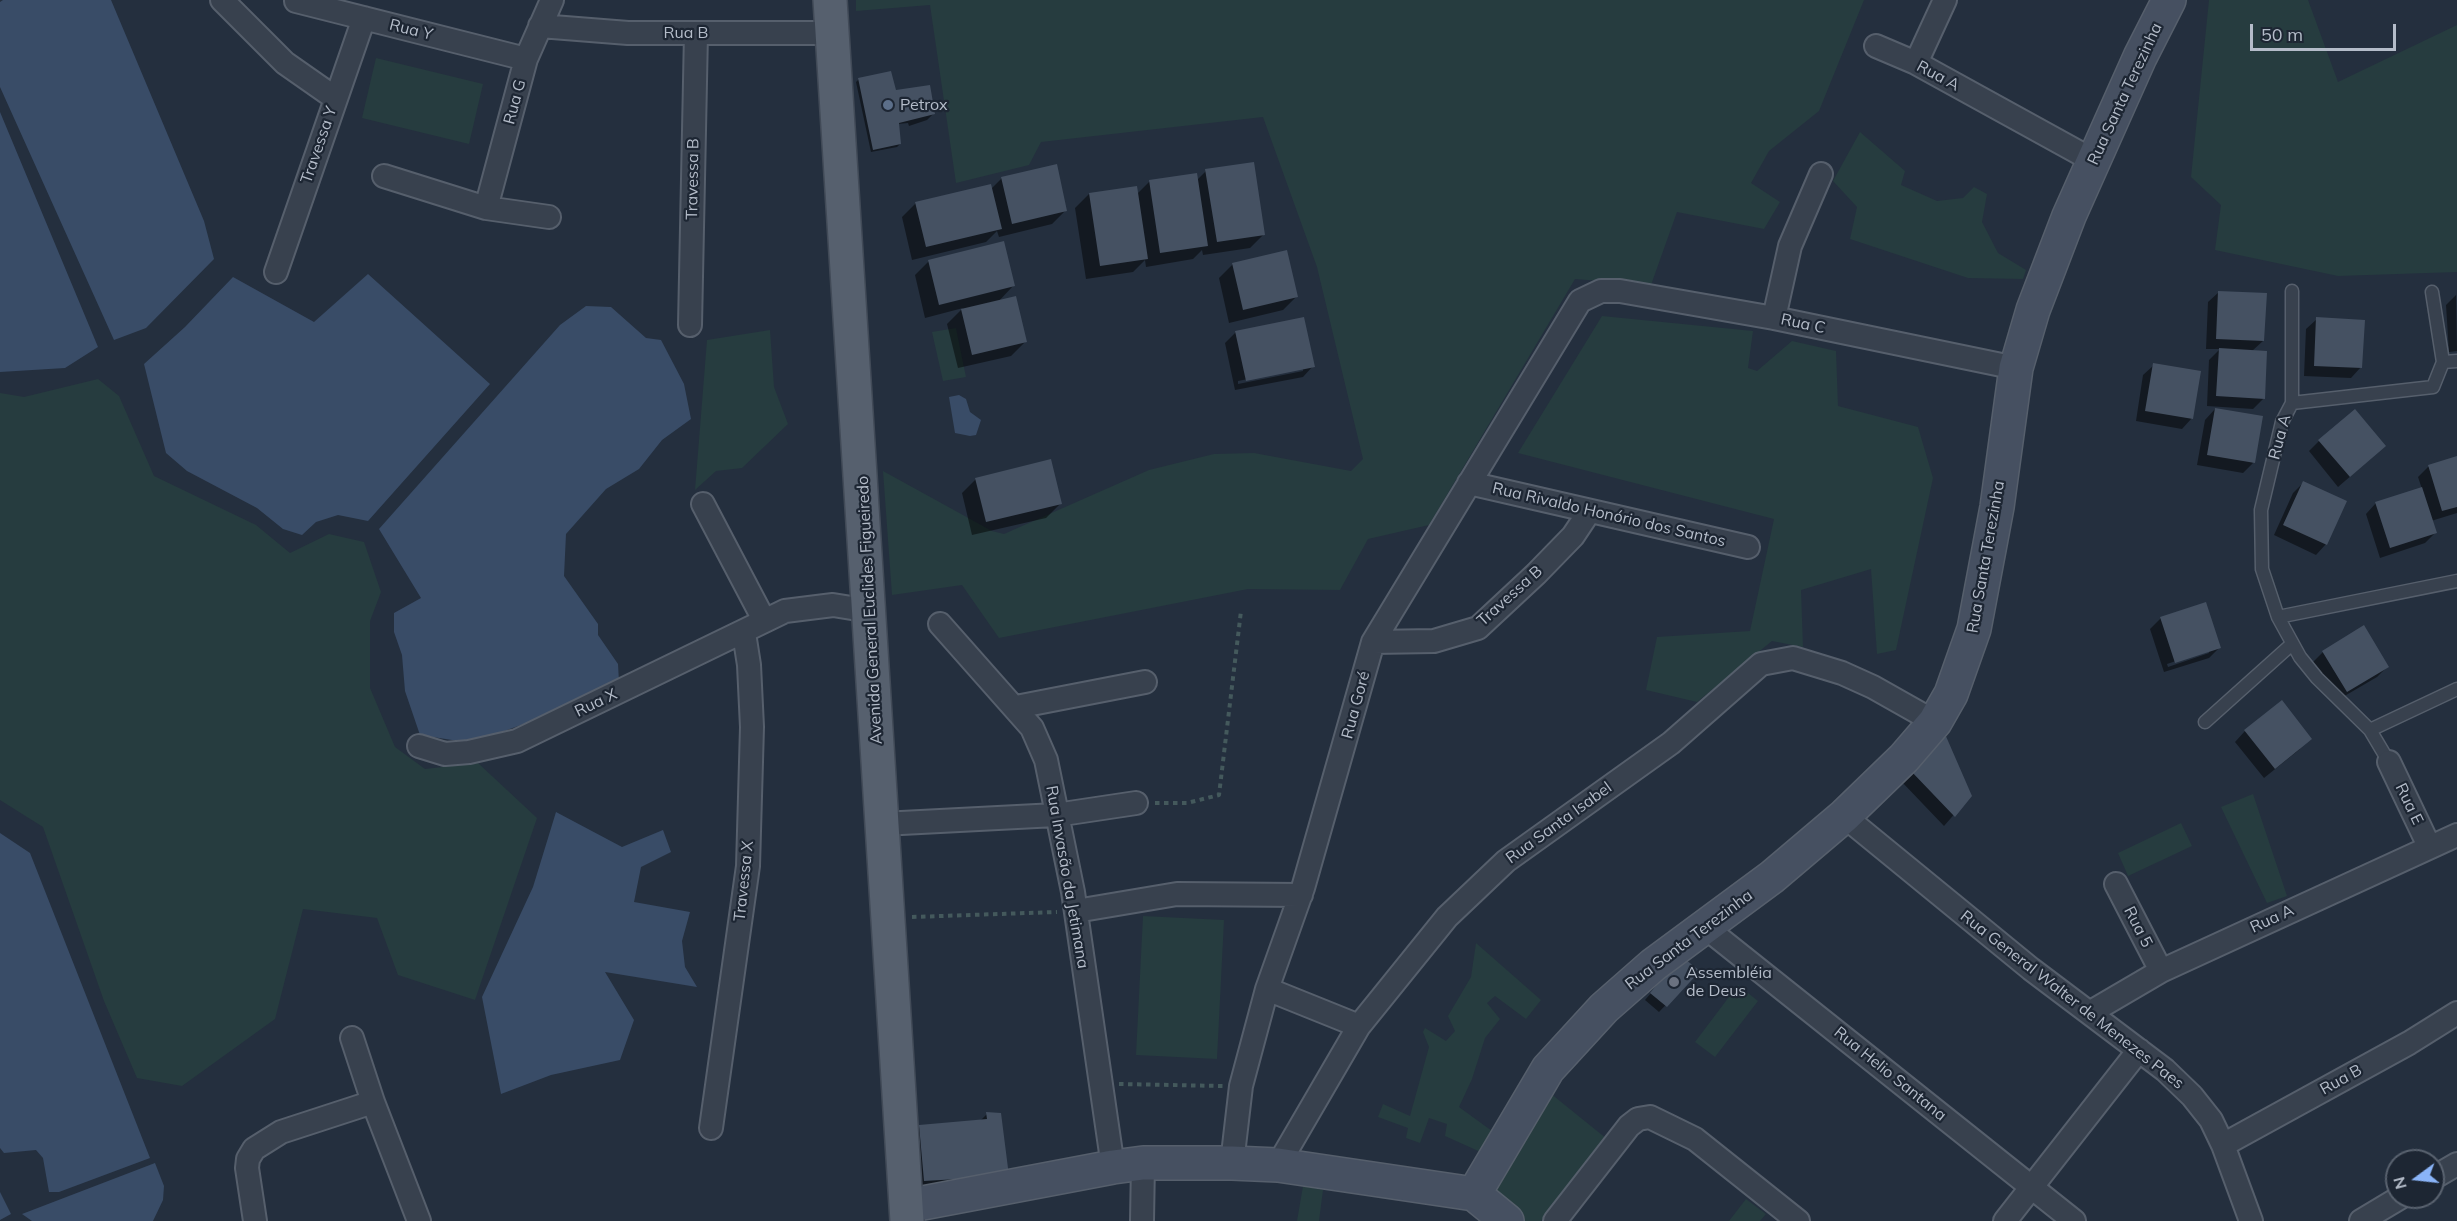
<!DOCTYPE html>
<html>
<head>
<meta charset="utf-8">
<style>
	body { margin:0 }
	#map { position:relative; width:2457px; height:1221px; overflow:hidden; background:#242f3e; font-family:Mulish,sans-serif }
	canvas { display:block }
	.north { position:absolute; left:2385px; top:1149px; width:60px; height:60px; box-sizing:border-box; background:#1d2633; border:2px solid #59626f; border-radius:50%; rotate:255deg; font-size:16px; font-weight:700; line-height:24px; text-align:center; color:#b4bcc9 }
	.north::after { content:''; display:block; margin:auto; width:21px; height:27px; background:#8ab4f8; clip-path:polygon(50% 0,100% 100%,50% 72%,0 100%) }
	.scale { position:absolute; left:2250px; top:24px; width:146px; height:27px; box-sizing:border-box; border:3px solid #b4bcc9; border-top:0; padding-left:8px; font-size:18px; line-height:21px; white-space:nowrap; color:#b4bcc9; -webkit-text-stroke:4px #1d2633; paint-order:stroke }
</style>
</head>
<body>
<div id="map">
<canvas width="2457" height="1221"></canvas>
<div class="north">N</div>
<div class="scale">50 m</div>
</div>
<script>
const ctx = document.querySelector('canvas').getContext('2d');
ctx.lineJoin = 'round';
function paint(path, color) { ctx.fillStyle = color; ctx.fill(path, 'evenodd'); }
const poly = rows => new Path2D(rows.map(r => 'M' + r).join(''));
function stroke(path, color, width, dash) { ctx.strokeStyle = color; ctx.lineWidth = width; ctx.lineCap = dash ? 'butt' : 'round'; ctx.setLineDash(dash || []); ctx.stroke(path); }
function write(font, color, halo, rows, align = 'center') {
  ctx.font = font + ' Mulish,sans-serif'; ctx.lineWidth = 4.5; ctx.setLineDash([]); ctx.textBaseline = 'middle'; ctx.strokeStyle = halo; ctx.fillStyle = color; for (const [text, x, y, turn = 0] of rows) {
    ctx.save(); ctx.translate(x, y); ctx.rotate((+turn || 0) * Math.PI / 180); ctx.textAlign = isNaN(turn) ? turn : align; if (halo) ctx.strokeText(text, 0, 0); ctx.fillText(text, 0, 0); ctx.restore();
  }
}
const green = poly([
	[856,0,1864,0,1819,111,1769,151,1751,183,1780,202,1764,229,1677,212,1651,285,1575,279,1429,525,1368,539,1340,590,1248,589,999,638,962,585,892,595,883,471,992,531,1004,534,1149,470,1214,454,1254,453,1351,471,1363,459,1317,267,1263,117,1041,142,1029,165,956,183,930,5,856,11],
	[2209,0,2308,0,2338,82,2457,25,2457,272,2338,276,2215,250,2221,205,2191,177],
	[376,58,483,84,469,144,362,118],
	[1860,132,1905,171,1901,185,1937,201,1963,198,1974,187,1987,194,1982,222,1998,253,2026,270,2023,279,1968,278,1850,239,1857,207,1833,181],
	[1602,316,1753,331,1748,368,1757,371,1792,341,1836,351,1838,406,1918,427,1933,478,1896,650,1877,654,1871,569,1801,590,1803,647,1772,641,1697,702,1646,690,1657,637,1750,631,1774,519,1518,453],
	[956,328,966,377,943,381,932,332],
	[770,330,774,387,788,424,742,468,716,471,695,490,707,340],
	[98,379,119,396,154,476,256,525,290,553,329,534,364,542,381,592,370,621,370,688,395,747,425,769,478,763,537,818,475,1000,398,975,377,918,303,909,275,1019,182,1086,137,1078,104,1001,43,827,0,800,0,393,24,397],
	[2253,794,2287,896,2267,903,2221,807],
	[2181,823,2192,846,2128,876,2118,853],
	[1143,916,1224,920,1217,1059,1136,1055],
	[1476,943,1541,1000,1526,1019,1495,996,1487,1003,1500,1019,1485,1038,1472,1079,1459,1107,1492,1131,1485,1154,1445,1136,1447,1124,1429,1118,1420,1143,1406,1138,1408,1128,1378,1117,1383,1104,1410,1116,1429,1047,1423,1032,1425,1028,1446,1041,1455,1031,1448,1016,1471,977],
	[1738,985,1758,1001,1715,1057,1695,1042],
	[1545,1089,1607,1139,1541,1221,1525,1221,1495,1193],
	[1303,1186,1323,1190,1319,1221,1297,1221],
	[1746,1199,1766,1214,1760,1221,1729,1221]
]);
const water = poly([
	[3,0,111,0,204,221,214,259,146,328,114,340,0,87,0,2],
	[0,112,98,347,65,368,0,372],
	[368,274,490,384,368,521,338,515,316,522,302,535,283,529,257,508,187,471,166,453,144,364,185,327,233,277,314,322],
	[586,306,611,307,646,338,661,340,684,384,691,419,662,440,639,469,606,489,566,534,564,576,598,624,598,635,618,664,619,682,543,717,471,743,420,735,405,691,402,655,394,632,394,613,421,598,379,529,560,325],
	[959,395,966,399,970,412,981,420,976,435,970,436,955,433,949,397],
	[556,812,622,847,663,830,671,852,641,867,634,902,690,912,682,941,685,967,697,987,605,972,634,1020,620,1060,551,1075,501,1094,482,997,533,887],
	[0,833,30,853,150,1158,59,1192,49,1192,43,1158,36,1150,4,1153,0,1148],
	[155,1163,164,1186,163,1200,153,1221,32,1221,22,1214],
	[0,1192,11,1214,0,1220]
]);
const shadow = poly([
	[859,79,895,92,929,87,934,113,927,120,909,126,908,123,898,124,900,144,897,147,871,152,856,82],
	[1206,171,1264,234,1250,248,1203,255,1202,250,1193,259,1146,267,1145,260,1133,272,1086,279,1075,208,1089,194,1137,194,1149,182,1197,180],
	[1002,178,1066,210,1052,224,999,237,997,231,986,242,912,260,902,217,916,203,991,189],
	[929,261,1013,286,998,302,1025,342,1011,356,958,368,947,324,963,308,925,318,915,275],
	[1233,264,1297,296,1283,310,1229,323,1219,278],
	[2219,292,2263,341,2252,351,2264,398,2253,409,2207,406,2209,360,2220,349,2206,349,2208,302],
	[2456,295,2457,351,2449,352,2446,305],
	[2317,319,2361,367,2351,378,2304,376,2306,329],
	[1236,332,1313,366,1303,377,1235,390,1225,343],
	[1303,368,1303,371,1238,384,1238,381],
	[2154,365,2192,418,2182,429,2136,421,2143,375],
	[2215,409,2253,463,2243,473,2197,465,2205,420],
	[2319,441,2374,456,2338,487,2309,451],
	[2457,457,2457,513,2431,521,2435,533,2425,543,2380,558,2366,514,2376,503,2422,489,2418,477,2428,467],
	[976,479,1060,504,1046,518,972,535,962,493],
	[2303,483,2326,544,2316,555,2274,535,2293,493],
	[2161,618,2219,648,2209,658,2164,672,2150,629],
	[2209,650,2209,653,2168,667,2167,664],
	[2323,652,2387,667,2377,677,2336,701,2313,662],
	[2245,731,2300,749,2264,778,2235,742],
	[1944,736,1971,795,1944,826,1901,781],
	[1675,965,1697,972,1659,1012,1645,1000],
	[987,1114,997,1186,914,1191,909,1137,920,1127,979,1122]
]);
const building = poly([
	[891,71,896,90,930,85,935,114,899,123,901,144,873,150,858,78],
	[1254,162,1265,235,1217,242,1205,169],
	[1057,164,1067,211,1012,224,1001,177],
	[1197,173,1208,246,1160,253,1149,180],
	[991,184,1002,229,926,247,915,202],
	[1137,186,1148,259,1100,266,1089,193],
	[1004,241,1015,286,939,305,928,260],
	[1287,250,1298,297,1243,310,1232,263],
	[2218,291,2267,293,2264,341,2216,339],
	[1016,296,1027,342,972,355,961,309],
	[1304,317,1315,367,1246,381,1235,331],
	[2316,317,2365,320,2362,368,2314,366],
	[2219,348,2267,351,2265,399,2216,396],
	[2153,363,2201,371,2193,419,2145,411],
	[2215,408,2263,416,2255,463,2207,455],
	[2355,409,2386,446,2350,477,2318,440],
	[2457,456,2457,507,2442,511,2428,465],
	[1051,459,1062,504,986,522,975,478],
	[2303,481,2347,501,2327,545,2283,525],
	[2422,487,2437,533,2390,548,2375,502],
	[2206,602,2221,648,2175,663,2160,617],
	[2364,625,2389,667,2347,692,2322,651],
	[2282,700,2312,739,2275,769,2244,730],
	[1945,734,1972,796,1955,817,1910,770],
	[1681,956,1700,971,1667,1007,1650,993],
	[986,1112,1001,1113,1009,1176,924,1181,919,1125,987,1119]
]);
const path = poly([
	[1155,803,1187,803,1219,795,1241,611],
	[912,917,1057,912],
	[1119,1084,1223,1086]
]);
const lane = poly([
	[2432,292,2443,362],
	[2292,403,2292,291],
	[2278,617,2457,581],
	[2205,722,2292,644],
	[2370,730,2457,689],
	[2389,762,2370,730,2317,678,2300,657,2278,617,2262,569,2261,510,2282,422,2292,403,2433,387,2443,362,2457,361]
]);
const street = poly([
	[222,0,285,63,335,98],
	[296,1,526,59],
	[540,26,628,33,832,33],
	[1876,46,1916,63,2094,161],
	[1916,63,1945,0],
	[384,176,486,208,549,217],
	[486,208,526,59,552,0],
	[276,272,364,18],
	[1774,318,1790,246,1821,174],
	[690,325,696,33],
	[1469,483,1748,547],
	[703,504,764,620],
	[940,624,1032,728,1046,760,1073,892,1113,1167],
	[1373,642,1434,641,1478,628,1536,574,1573,536,1589,512],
	[1016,707,1145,682],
	[419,746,445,754,469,752,517,741,785,611,833,605,870,611],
	[2389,762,2429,846],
	[1844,816,2031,969,2165,1070,2192,1096,2211,1120,2223,1145,2251,1221],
	[882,824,1056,815,1136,803],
	[2116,884,2161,971],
	[1076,911,1177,894,1301,895],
	[1705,927,2074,1221],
	[1267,989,1359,1026],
	[2091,1012,2161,971,2457,835],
	[352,1038,373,1102,419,1221],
	[711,1128,748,866,752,727,749,665,744,633],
	[2223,1145,2409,1043,2457,1013],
	[1232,1163,1241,1086,1267,989,1303,888,1373,642,1580,301,1601,291,1620,291,1774,318,2016,368],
	[1278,1165,1359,1026,1447,917,1506,861,1671,743,1761,664,1793,658,1842,673,1873,687,1935,722],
	[2433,1178,2457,1164],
	[255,1221,247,1168,248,1159,254,1149,281,1132,373,1102],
	[1142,1221,1143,1163],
	[1555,1221,1629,1126,1638,1119,1650,1117,1695,1139,1798,1221],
	[2005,1221,2139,1050],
	[2361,1221,2401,1197]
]);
const secondary = poly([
	[1474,1194,1548,1069,1604,1008,1653,965,1772,877,1844,816,1904,758,1935,722,1951,694,1974,629,1997,507,2016,368,2033,310,2069,216,2140,57,2169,0],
	[907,1206,1113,1167,1143,1163,1232,1163,1278,1165,1474,1194,1507,1221]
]);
const primary = poly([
	[830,0,907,1221]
]);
const markers = [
	[888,105,6,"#5c6f8a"],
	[1674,982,6,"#6b7280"]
];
const streetNames = [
	["Rua Y",411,30,14],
	["Rua B",686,33],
	["Rua A",1938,76,28],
	["Rua Santa Terezinha",2125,94,-65],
	["Rua G",515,102,-75],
	["Travessa Y",319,145,-71],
	["Travessa B",693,179,-89],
	["Rua C",1803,324,12],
	["Rua A",2280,437,-75],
	["Rua Rivaldo Honório dos Santos",1609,515,13],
	["Rua Santa Terezinha",1986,557,-80],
	["Travessa B",1510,596,-42],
	["Avenida General Euclides Figueiredo",870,610,-93],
	["Rua X",596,703,-26],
	["Rua Goré",1356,705,-75],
	["Rua E",2409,804,64],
	["Rua Santa Isabel",1559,823,-36],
	["Rua Invasão da Jetimana",1067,877,80],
	["Travessa X",744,881,-84],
	["Rua A",2272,919,-25],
	["Rua 5",2138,927,63],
	["Rua Santa Terezinha",1689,940,-37],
	["Rua General Walter de Menezes Paes",2072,1000,38],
	["Rua Helio Santana",1890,1074,39],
	["Rua B",2341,1080,-29]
];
const poiNames = [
	["Petrox",900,105],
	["Assembléia",1686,973],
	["de Deus",1686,991]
];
paint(green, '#263c3f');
paint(water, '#394c67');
paint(shadow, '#0007');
paint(building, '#455162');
stroke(lane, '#565f6c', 15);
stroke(street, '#565f6c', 26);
stroke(secondary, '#565f6c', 36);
stroke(primary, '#414a57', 36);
stroke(path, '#44595c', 4, [4.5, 4.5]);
stroke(lane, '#38414e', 12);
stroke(street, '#38414e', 22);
stroke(secondary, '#465061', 33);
stroke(primary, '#56606e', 33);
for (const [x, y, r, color] of markers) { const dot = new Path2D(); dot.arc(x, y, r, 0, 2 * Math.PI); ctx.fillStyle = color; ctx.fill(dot); stroke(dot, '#1d2633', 2); }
write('16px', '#b4bcc9', '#1d2633', streetNames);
write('16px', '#b4bcc9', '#1d2633', poiNames, 'left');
</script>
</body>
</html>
